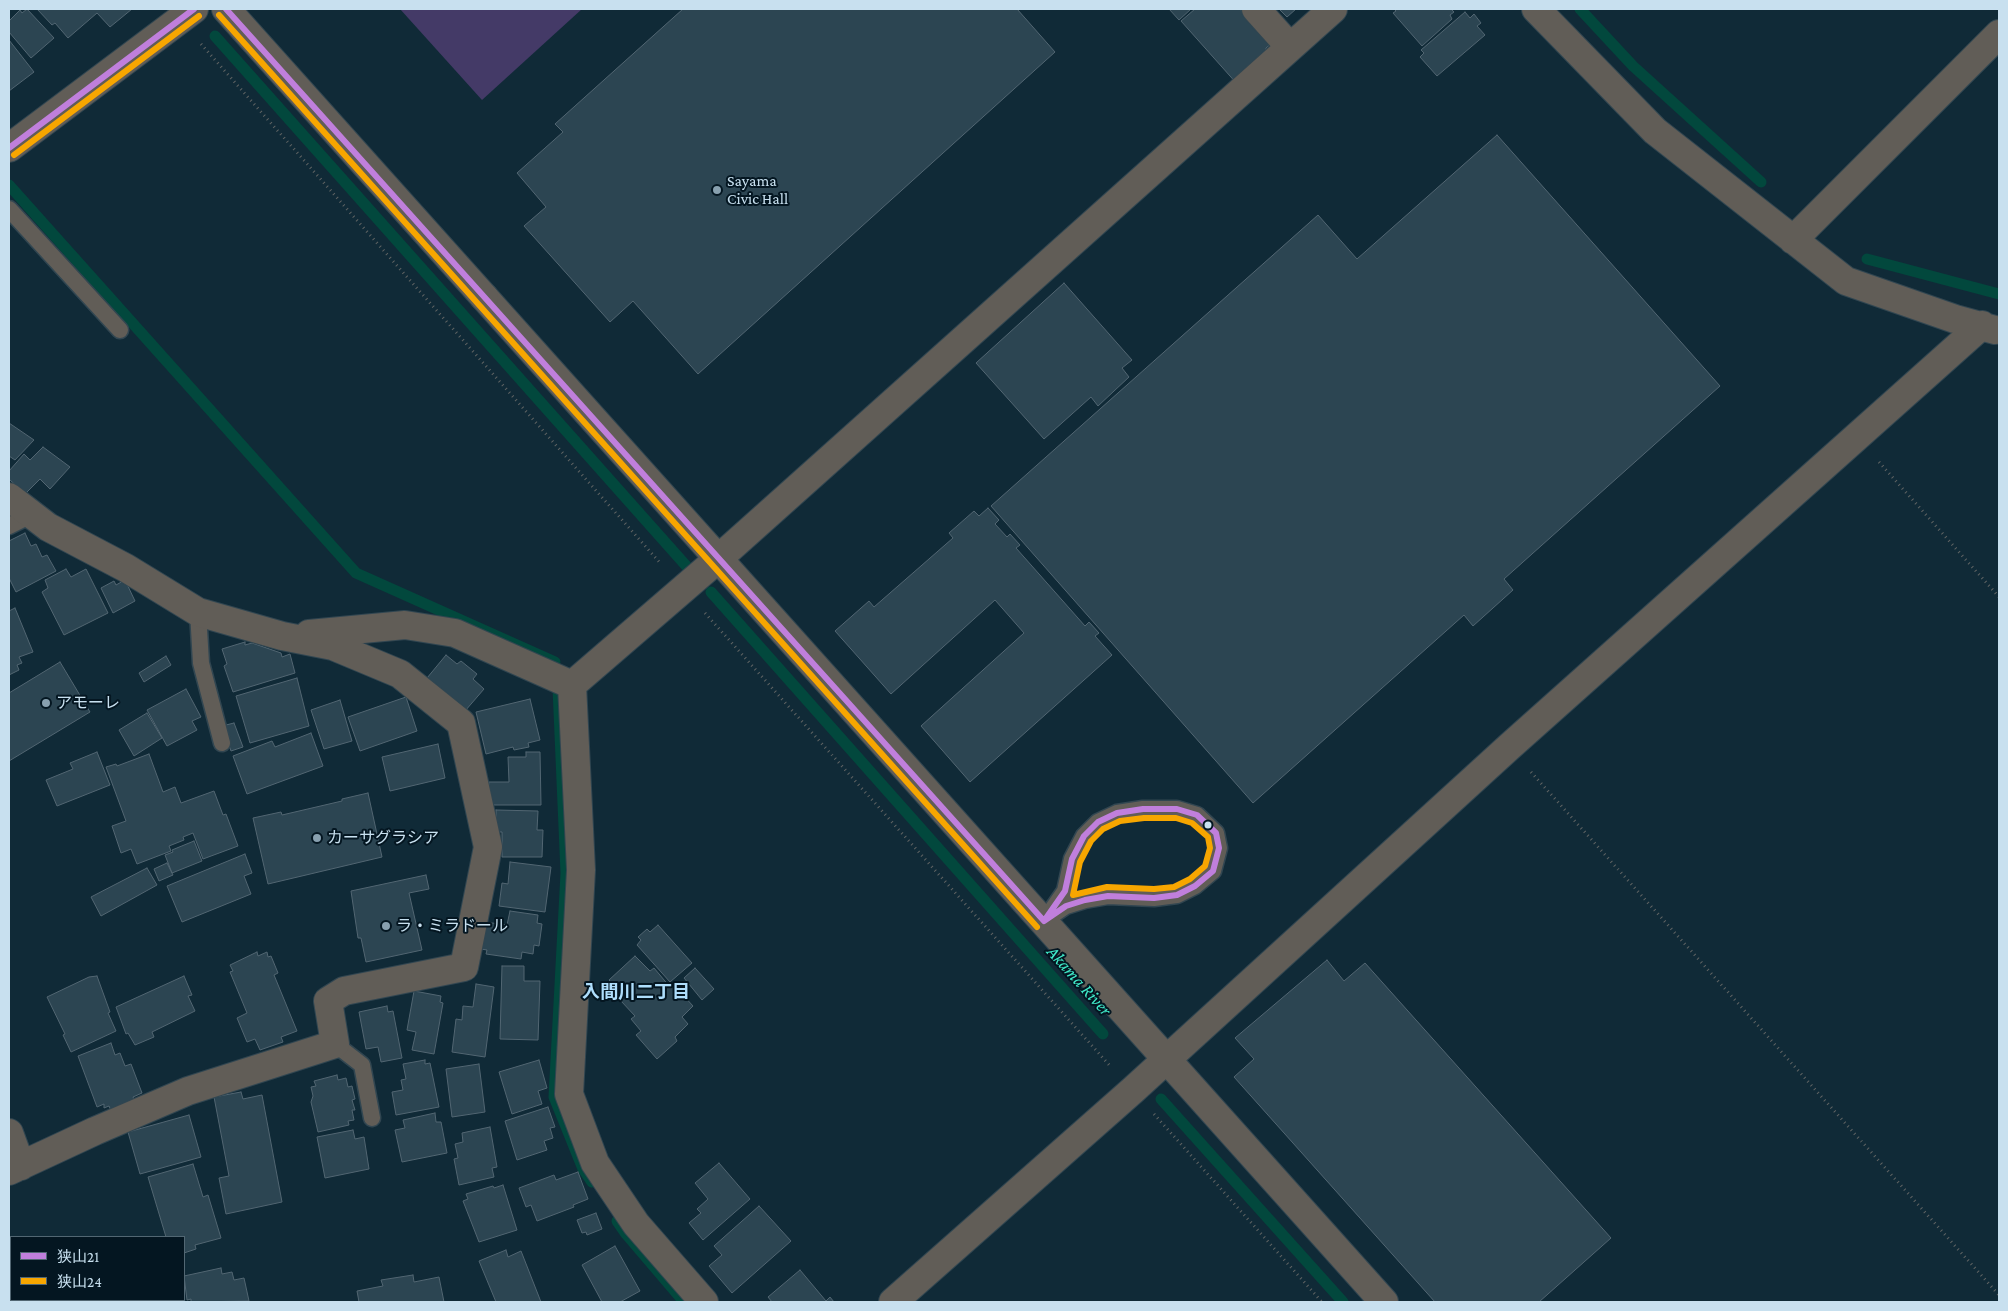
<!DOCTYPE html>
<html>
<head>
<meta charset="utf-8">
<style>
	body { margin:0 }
	#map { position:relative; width:2008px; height:1311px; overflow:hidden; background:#102a37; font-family:"Crimson Pro","Noto Sans JP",serif }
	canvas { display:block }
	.frame { position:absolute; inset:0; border:10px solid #c8e0ef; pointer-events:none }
	.legend { position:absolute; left:10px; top:1236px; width:175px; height:65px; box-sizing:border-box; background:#041621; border:1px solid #526773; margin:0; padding:6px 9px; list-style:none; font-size:15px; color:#c8e0ef }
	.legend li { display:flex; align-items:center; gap:10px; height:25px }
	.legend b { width:25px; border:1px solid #526773 }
</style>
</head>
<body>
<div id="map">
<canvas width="2008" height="1311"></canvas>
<div class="frame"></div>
<ul class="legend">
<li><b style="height:6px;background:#c07fdc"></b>狭山21</li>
<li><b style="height:6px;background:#f7a600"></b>狭山24</li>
</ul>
</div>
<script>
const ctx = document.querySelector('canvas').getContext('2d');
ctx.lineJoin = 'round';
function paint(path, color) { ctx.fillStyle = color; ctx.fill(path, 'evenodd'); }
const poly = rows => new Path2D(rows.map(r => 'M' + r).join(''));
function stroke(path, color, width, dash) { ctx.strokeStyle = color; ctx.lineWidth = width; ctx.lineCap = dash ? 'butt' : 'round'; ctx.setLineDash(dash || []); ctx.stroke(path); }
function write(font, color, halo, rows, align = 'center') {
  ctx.font = font + ' "Crimson Pro","Noto Sans JP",serif'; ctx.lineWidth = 4; ctx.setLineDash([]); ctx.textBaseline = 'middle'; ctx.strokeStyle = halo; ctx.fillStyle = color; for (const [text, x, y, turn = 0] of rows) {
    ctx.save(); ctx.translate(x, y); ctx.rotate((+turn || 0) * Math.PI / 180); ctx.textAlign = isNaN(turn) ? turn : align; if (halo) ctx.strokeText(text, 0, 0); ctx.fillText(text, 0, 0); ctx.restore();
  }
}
const green = poly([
	[400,9,582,9,482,100]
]);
const stream = poly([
	[1580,9,1633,66,1761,182],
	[215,36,689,569],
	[9,185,356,573,555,662],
	[1867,259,1999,294],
	[711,592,1103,1034],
	[558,688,566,873,554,1097,583,1169,592,1182],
	[1161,1099,1343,1302],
	[617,1221,626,1234,684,1302]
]);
const building = poly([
	[27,9,54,38,31,58,9,32,9,21,20,10,22,13,27,9],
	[37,9,132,9,110,27,97,13,68,38,55,23,52,25,37,9],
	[683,9,1017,9,1055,52,698,374,633,301,610,322,524,226,546,207,517,173,563,132,555,124,683,9],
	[1169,9,1191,9,1179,20,1169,9],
	[1195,9,1240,9,1271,44,1266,48,1266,60,1238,85,1181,21,1195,9],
	[1279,9,1296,9,1287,17,1279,9],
	[1394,9,1451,9,1454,12,1450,15,1452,19,1422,46,1393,13,1396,11,1394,9],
	[1465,12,1470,18,1474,14,1481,23,1477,26,1485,35,1437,76,1420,57,1424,53,1421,50,1465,12],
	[9,40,34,72,9,91,9,40],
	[1497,135,1720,386,1504,579,1513,590,1473,626,1464,615,1253,803,991,506,1318,215,1357,259,1497,135],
	[1064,283,1132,360,1122,368,1129,377,1098,406,1091,397,1044,439,976,363,1064,283],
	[9,423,34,440,15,460,9,456,9,423],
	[43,447,70,467,50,489,40,479,25,494,9,479,9,471,24,454,30,460,43,447],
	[988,508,999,520,995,524,1007,537,1010,534,1020,545,1016,548,1085,626,1089,622,1099,633,1095,636,1112,655,970,782,921,726,1024,633,995,600,891,694,835,631,869,601,874,607,953,538,949,533,974,511,979,516,988,508],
	[25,533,31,546,36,544,42,557,47,555,56,571,16,592,9,578,9,541,25,533],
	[66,569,71,577,86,569,108,613,64,635,42,592,48,588,45,580,66,569],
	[125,580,135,601,113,613,101,588,114,581,116,585,125,580],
	[15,608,33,652,19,657,22,663,17,665,19,670,9,675,9,611,15,608],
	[245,642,245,645,252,643,281,653,282,657,290,654,295,673,233,692,224,666,227,664,222,649,245,642],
	[446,655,457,664,461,661,477,674,473,679,484,689,465,711,427,678,446,655],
	[166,656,171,665,144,682,139,673,166,656],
	[60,662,90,712,9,761,9,693,60,662],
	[297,678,309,726,250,743,236,696,297,678],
	[186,689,201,717,192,721,197,730,167,746,147,710,186,689],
	[406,697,417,731,360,751,348,717,406,697],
	[530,699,540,740,528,743,529,747,514,750,513,747,486,754,476,712,530,699],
	[340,700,352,741,324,749,311,710,340,700],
	[147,713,162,738,134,756,119,730,147,713],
	[234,723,243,747,231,751,222,726,234,723],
	[311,733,323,766,247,794,233,756,272,741,275,747,311,733],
	[438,744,445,778,390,791,382,757,438,744],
	[97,752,110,785,57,806,46,780,73,769,70,763,97,752],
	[526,752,540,752,541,805,489,805,489,782,509,782,508,757,526,757,526,752],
	[149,754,163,792,175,787,181,803,214,791,223,815,226,814,238,846,203,859,193,833,183,837,184,840,169,846,171,851,137,864,131,849,121,853,112,826,126,821,106,767,116,764,117,766,149,754],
	[368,793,382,857,268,884,253,818,281,812,282,815,342,801,342,799,368,793],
	[496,810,538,811,537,830,543,830,542,857,502,857,502,832,496,832,496,810],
	[194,841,202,861,172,873,165,855,173,852,172,850,194,841],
	[245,854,252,873,244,876,251,894,182,922,167,886,245,854],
	[510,862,551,867,545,912,499,906,502,883,508,884,510,862],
	[167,863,173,875,159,881,154,869,167,863],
	[147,868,157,885,101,916,91,897,147,868],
	[426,875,429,889,409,893,422,950,366,962,361,938,358,938,351,891,426,875],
	[510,911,538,915,537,923,542,924,539,946,534,945,533,954,522,952,521,959,486,954,487,950,481,949,485,922,507,925,510,911],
	[658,925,692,963,670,982,637,945,641,940,638,937,647,929,650,932,658,925],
	[257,952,258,956,267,952,268,957,271,956,278,973,274,975,297,1031,281,1037,283,1042,260,1050,255,1039,247,1042,237,1018,247,1013,230,972,233,971,230,965,257,952],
	[635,956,650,971,654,968,670,987,673,984,693,1006,682,1017,688,1024,675,1037,677,1041,657,1059,636,1035,641,1031,631,1019,635,1016,607,986,611,982,609,980,635,956],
	[1327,960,1344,981,1365,963,1611,1238,1539,1302,1435,1302,1234,1077,1254,1059,1235,1038,1327,960],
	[502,966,524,966,524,981,540,981,538,1040,500,1039,502,966],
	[695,968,714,989,702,1000,684,978,695,968],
	[97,976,110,1012,108,1013,116,1031,71,1052,63,1035,65,1034,47,997,89,977,97,976],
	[184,976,192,995,188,996,195,1011,152,1032,154,1037,135,1045,128,1033,126,1034,116,1007,184,976],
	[476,984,494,987,485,1057,452,1052,456,1019,462,1020,463,1006,473,1007,476,984],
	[414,991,441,996,440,1002,443,1003,434,1054,412,1050,416,1032,407,1030,414,991],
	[387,1006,388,1012,393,1011,402,1058,381,1062,378,1047,366,1049,359,1012,387,1006],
	[111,1043,115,1055,120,1053,125,1066,131,1064,142,1093,133,1097,136,1104,112,1113,109,1106,104,1108,104,1104,97,1107,78,1056,111,1043],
	[425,1060,425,1064,430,1063,439,1107,396,1115,392,1092,403,1090,401,1080,406,1079,403,1064,425,1060],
	[539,1060,547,1088,538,1091,542,1104,512,1114,499,1072,539,1060],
	[479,1064,485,1112,452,1117,446,1069,479,1064],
	[337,1075,338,1080,346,1078,348,1087,352,1086,355,1099,352,1100,355,1110,352,1110,354,1120,348,1121,349,1125,318,1132,311,1102,313,1096,311,1087,316,1086,314,1081,337,1075],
	[241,1092,243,1099,262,1095,282,1202,226,1214,219,1178,229,1176,214,1097,241,1092],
	[548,1107,555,1127,550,1128,553,1138,544,1141,547,1150,517,1160,505,1121,548,1107],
	[435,1113,436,1122,441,1122,447,1153,402,1162,395,1130,405,1128,403,1120,435,1113],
	[189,1115,201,1157,140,1174,128,1132,189,1115],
	[490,1127,497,1167,492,1168,494,1177,459,1185,454,1159,458,1158,455,1144,463,1142,462,1133,490,1127],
	[353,1130,355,1139,364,1137,369,1169,325,1178,317,1137,353,1130],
	[719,1163,750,1199,703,1240,689,1223,701,1213,697,1209,708,1199,695,1183,719,1163],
	[193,1164,203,1197,208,1195,221,1238,195,1245,196,1249,184,1253,184,1237,166,1237,148,1177,193,1164],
	[578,1172,588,1199,573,1205,574,1207,537,1221,531,1205,526,1207,519,1188,554,1175,556,1180,578,1172],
	[503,1185,517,1230,479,1242,463,1201,468,1199,466,1194,493,1186,494,1188,503,1185],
	[759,1206,791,1241,732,1293,709,1266,722,1255,714,1246,759,1206],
	[596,1213,602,1229,587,1235,586,1232,582,1233,577,1220,596,1213],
	[615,1246,640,1291,620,1302,602,1302,582,1265,615,1246],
	[506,1250,508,1257,521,1251,541,1302,496,1302,479,1261,506,1250],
	[221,1268,222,1274,232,1272,234,1280,244,1278,249,1301,191,1302,191,1299,187,1300,184,1276,221,1268],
	[800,1270,826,1301,830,1297,834,1302,772,1302,768,1297,800,1270],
	[413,1275,414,1282,439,1277,444,1302,359,1302,357,1291,383,1286,381,1280,413,1275],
	[9,1279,11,1279,11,1300,27,1300,28,1302,9,1302,9,1279],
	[60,1300,90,1300,91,1302,50,1302,60,1300],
	[109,1300,167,1300,167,1302,109,1302,109,1300]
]);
const path = poly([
	[201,44,661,564],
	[1879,462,1999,597],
	[705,613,1111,1067],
	[1531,772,1999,1295],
	[1154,1114,1322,1302]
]);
const service = poly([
	[9,209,120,330],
	[9,526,31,515],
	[198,612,201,663,222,743],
	[1143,809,1177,809,1197,815,1216,833,1219,848,1213,871,1195,886,1177,895,1154,898,1108,896,1085,900,1066,906,1044,921,1065,891,1072,859,1084,836,1098,822,1117,813,1143,809],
	[335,1044,362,1065,372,1118]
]);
const minor = poly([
	[1256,9,1290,47],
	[1536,9,1655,131,1846,281,1955,319,1995,330],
	[1793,240,1999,34],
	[484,297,1384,1302],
	[9,497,48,527,126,568,198,612,282,636,333,646,400,674,461,723,488,847,464,967,344,991,328,1001,335,1044,188,1091,95,1131,9,1171],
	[309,634,405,625,455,633,572,685],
	[9,1133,21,1166],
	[704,1302,636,1224,595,1163,569,1094,581,870,572,685,718,559,1333,9],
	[893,1302,1133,1090,1509,747,1982,325]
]);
const tertiary = poly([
	[226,9,484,297],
	[9,148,194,9]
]);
const bus1 = poly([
	[226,9,1044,921],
	[9,148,194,9],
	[1143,809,1177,809,1197,815,1216,833,1219,848,1213,871,1195,886,1177,895,1154,898,1108,896,1085,900,1066,906,1044,921,1065,891,1072,859,1084,836,1098,822,1117,813,1143,809]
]);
const bus2 = poly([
	[219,15,1037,927],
	[14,155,199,16],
	[1144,818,1176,818,1192,823,1208,837,1210,848,1205,866,1190,879,1174,887,1154,889,1107,887,1073,895,1080,862,1091,841,1103,829,1120,821,1144,818]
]);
const markers = [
	[717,190,5,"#88a0af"],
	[46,703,5,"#88a0af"],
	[1208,825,4.5,"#c8e0ef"],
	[317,838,5,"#88a0af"],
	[386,926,5,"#88a0af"]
];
const poiNames = [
	["Sayama",727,181],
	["Civic Hall",727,199],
	["アモーレ",56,703],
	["カーサグラシア",327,838],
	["ラ・ミラドール",396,926]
];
const waterNames = [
	["Akama River",1079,981,48]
];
const neighbourhoodNames = [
	["入間川二丁目",636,992]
];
paint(green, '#443a67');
stroke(stream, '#02483d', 11);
paint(building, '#2c4552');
stroke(building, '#526672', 1);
stroke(service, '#314651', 19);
stroke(minor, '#314651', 30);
stroke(tertiary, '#314651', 30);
stroke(path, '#606464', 3, [1, 4]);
stroke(service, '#615d57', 16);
stroke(minor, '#615d57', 28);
stroke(tertiary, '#615d57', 28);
stroke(bus1, '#c07fdc', 6);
stroke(bus2, '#f7a600', 6);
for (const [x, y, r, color] of markers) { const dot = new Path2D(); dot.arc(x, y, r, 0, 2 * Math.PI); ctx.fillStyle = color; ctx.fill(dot); stroke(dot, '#041621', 2); }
write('16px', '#c8e0ef', '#041621', poiNames, 'left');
write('italic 18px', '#40ebca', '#041621', waterNames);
write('bold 18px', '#aedefc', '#041621', neighbourhoodNames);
</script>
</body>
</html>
